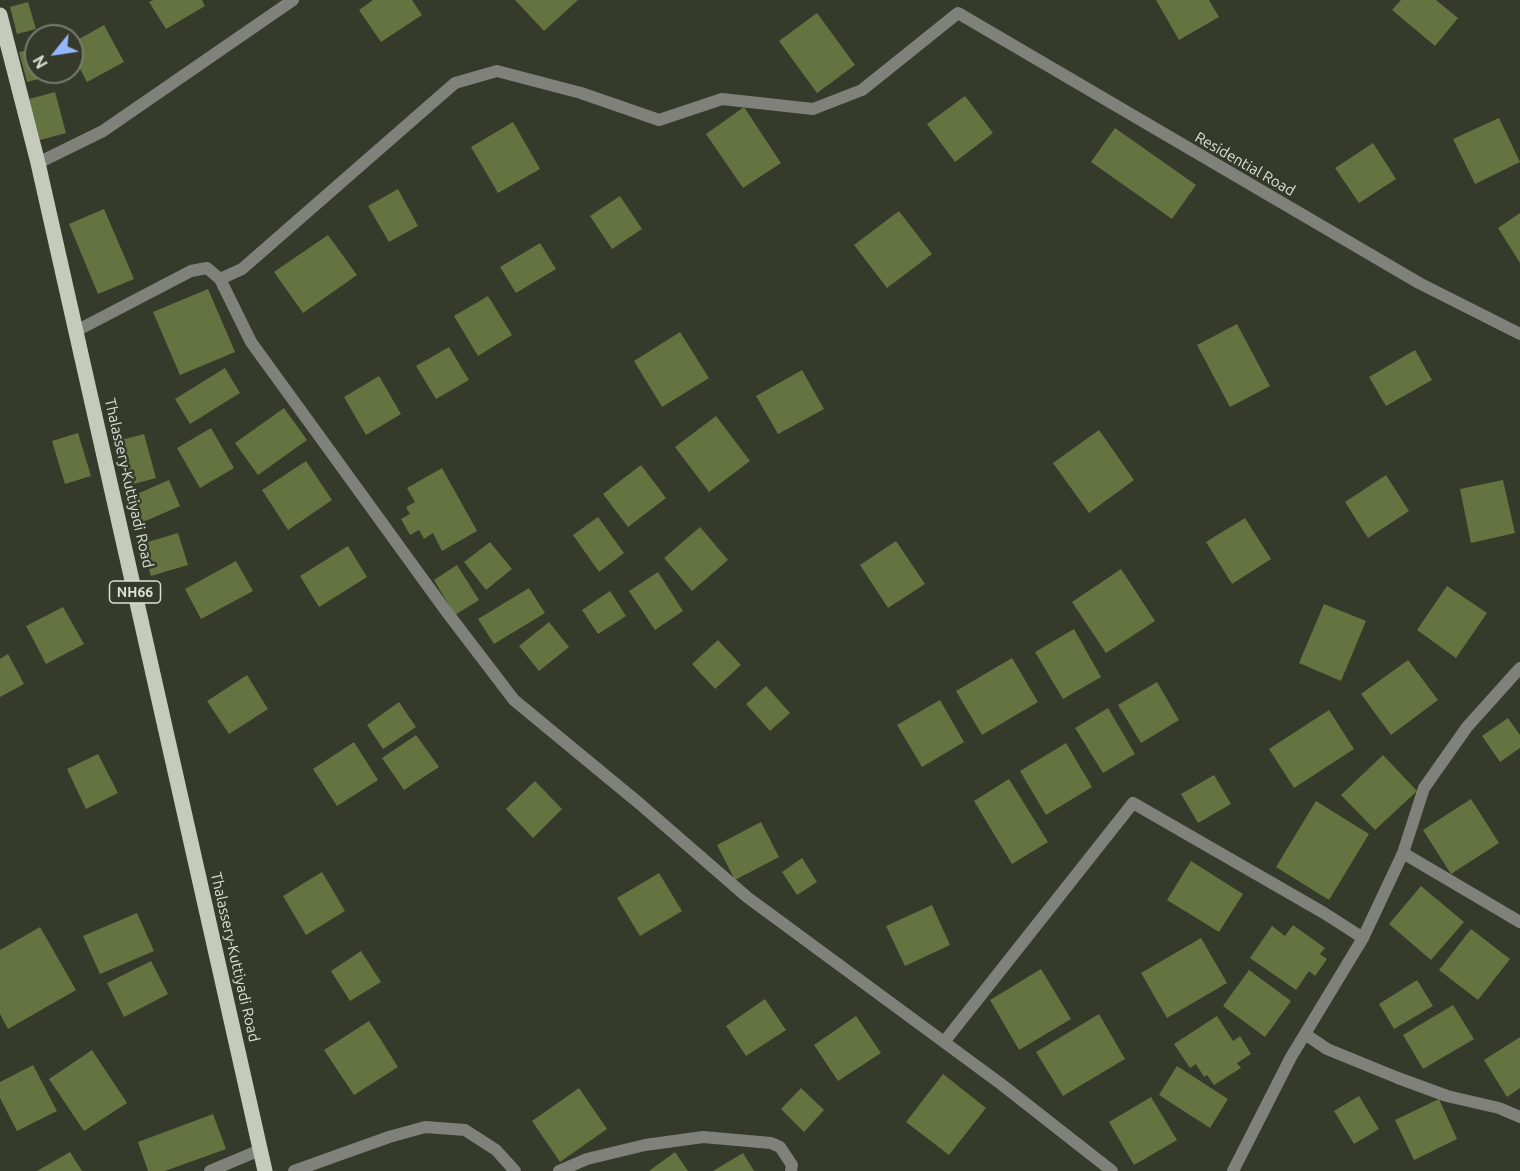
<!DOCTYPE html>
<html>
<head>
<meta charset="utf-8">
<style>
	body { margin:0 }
	#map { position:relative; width:1520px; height:1171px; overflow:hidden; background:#353a2b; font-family:Ubuntu,sans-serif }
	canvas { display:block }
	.north { position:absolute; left:24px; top:24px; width:60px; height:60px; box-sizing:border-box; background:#353a2b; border:2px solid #787c70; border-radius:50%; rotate:240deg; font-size:16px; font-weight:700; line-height:24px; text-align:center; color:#dde0d7 }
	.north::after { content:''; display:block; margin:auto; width:21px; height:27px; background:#96b6fd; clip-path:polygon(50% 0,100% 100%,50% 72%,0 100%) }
</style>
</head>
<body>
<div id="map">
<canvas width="1520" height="1171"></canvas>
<div class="north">N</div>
</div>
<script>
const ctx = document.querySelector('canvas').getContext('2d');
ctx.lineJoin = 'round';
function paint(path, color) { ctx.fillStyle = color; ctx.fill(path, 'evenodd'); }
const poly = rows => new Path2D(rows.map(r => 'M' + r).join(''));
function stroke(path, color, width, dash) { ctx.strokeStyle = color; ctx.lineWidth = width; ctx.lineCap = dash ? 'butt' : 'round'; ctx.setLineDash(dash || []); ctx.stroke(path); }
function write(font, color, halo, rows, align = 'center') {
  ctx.font = font + ' Ubuntu,sans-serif'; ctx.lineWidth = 5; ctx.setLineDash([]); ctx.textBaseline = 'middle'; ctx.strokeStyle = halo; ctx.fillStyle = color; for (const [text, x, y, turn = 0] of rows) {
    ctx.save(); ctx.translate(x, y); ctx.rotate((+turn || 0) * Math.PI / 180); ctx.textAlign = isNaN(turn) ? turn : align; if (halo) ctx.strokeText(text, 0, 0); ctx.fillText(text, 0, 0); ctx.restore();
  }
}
const building = poly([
	[153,0,202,0,205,6,166,29,149,2],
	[373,0,412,0,422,15,381,42,359,10],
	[515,0,578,0,544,31],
	[1156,0,1209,0,1219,17,1179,40],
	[1401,0,1436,0,1458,18,1435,46,1392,10],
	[28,2,36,29,17,34,10,7],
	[817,13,855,65,817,93,779,41],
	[104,25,124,62,87,82,72,54,72,43],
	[36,48,36,72,49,72,50,76,27,82,19,52],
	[55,92,66,133,40,140,29,99],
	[965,96,993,133,955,162,927,124],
	[744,107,781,163,743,188,706,134],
	[1499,118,1520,162,1475,184,1453,139],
	[513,122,540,169,498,193,471,147],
	[1115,128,1196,185,1172,219,1091,162],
	[1373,143,1396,179,1359,203,1335,168],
	[398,189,418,226,389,242,368,206],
	[620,196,642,229,612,249,590,216],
	[104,209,134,279,98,294,69,224],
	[899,211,932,254,887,288,854,245],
	[1520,213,1520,263,1498,228],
	[328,235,357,275,303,313,274,272],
	[540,243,556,269,516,293,500,267],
	[208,289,235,352,180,375,153,312],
	[488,296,512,335,478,356,454,316],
	[1237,324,1270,386,1230,407,1197,345],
	[680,332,709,378,662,407,634,361],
	[449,347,469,380,436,399,416,366],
	[1415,350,1432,380,1386,406,1369,377],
	[225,368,240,393,190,424,175,399],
	[802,370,824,409,778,434,756,396],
	[379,376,401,414,366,435,344,397],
	[284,408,307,440,258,475,235,443],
	[716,416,750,461,709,492,675,447],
	[211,428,234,468,200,488,177,448],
	[1099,430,1134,480,1089,513,1053,463],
	[78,433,91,476,65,484,52,441],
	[144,434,156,478,130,485,117,441],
	[306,461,332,500,288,530,262,490],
	[641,465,666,498,628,527,603,494],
	[442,468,477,531,442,551,433,533,424,539,419,530,410,535,401,519,410,514,406,507,415,502,407,488],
	[1386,475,1409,511,1368,538,1345,502],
	[169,480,180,506,141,523,130,497],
	[1503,480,1515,533,1471,543,1460,489],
	[598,517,624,553,599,572,573,535],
	[1245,518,1271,559,1232,584,1206,542],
	[700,527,728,560,692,591,664,558],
	[178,533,188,565,151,576,141,544],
	[896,541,925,584,888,608,860,565],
	[490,542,512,569,486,590,464,562],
	[348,546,367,577,319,607,300,576],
	[236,561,253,591,201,619,185,589],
	[457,565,479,600,455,615,434,580],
	[1121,569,1155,621,1106,653,1072,602],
	[658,572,683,611,655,630,629,591],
	[1447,586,1487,613,1456,658,1417,630],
	[529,588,545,613,494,644,478,619],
	[610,591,626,616,598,634,582,610],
	[1324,604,1366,621,1341,681,1299,663],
	[63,607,84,644,46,664,26,626],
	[549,622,569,647,539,671,519,646],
	[1074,629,1101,677,1063,699,1035,652],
	[718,640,741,665,715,689,692,664],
	[8,654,24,684,0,697,0,659],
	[1012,658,1038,702,982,735,956,691],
	[1408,660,1438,700,1391,735,1361,694],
	[247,675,268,709,229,734,207,701],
	[1157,682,1179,720,1141,743,1118,705],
	[766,686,790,713,770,731,746,704],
	[940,700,964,742,922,767,897,725],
	[399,702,416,727,383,749,367,725],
	[1108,708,1135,754,1103,773,1075,728],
	[1329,710,1354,749,1294,788,1269,749],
	[1508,718,1520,735,1520,748,1500,762,1482,736],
	[416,735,439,767,404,790,382,758],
	[354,742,378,780,337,806,313,769],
	[1066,743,1092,787,1046,815,1020,771],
	[98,754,118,793,86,809,67,769],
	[1383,755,1417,791,1375,830,1341,795],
	[1214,775,1231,804,1198,823,1181,794],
	[1009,779,1048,842,1012,864,974,801],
	[535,781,562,809,533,838,506,809],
	[1471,799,1499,843,1451,874,1423,830],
	[1316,801,1369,834,1329,900,1276,867],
	[761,822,779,857,735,880,717,845],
	[802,858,817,882,797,895,782,872],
	[1191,861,1243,894,1219,932,1167,900],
	[322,872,345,911,306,935,283,896],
	[659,873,682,911,640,936,617,898],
	[1421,886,1464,922,1431,960,1389,924],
	[932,905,950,945,905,966,886,926],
	[137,913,154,951,100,974,83,936],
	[1293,925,1325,948,1320,954,1327,959,1315,976,1309,971,1296,990,1250,958,1272,926,1285,936],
	[40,927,76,990,8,1029,0,1014,0,950],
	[1471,929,1510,959,1478,1000,1439,970],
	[1201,938,1227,983,1167,1018,1141,973],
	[361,951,381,982,350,1001,331,971],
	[151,961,168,994,124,1017,107,983],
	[1041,969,1071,1019,1019,1050,990,1000],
	[1249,970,1291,1001,1265,1037,1223,1006],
	[1417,980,1433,1006,1394,1029,1379,1004],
	[765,999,786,1030,746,1056,726,1026],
	[1453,1005,1474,1039,1423,1069,1403,1035],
	[1099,1014,1125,1059,1063,1096,1036,1052],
	[856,1016,881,1053,838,1081,814,1045],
	[1217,1016,1233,1041,1240,1036,1251,1054,1237,1063,1241,1068,1214,1085,1207,1075,1204,1077,1196,1064,1190,1068,1174,1044],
	[369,1021,398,1067,354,1095,324,1050],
	[1520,1037,1520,1088,1507,1097,1484,1060],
	[92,1050,127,1103,84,1131,49,1079],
	[33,1065,57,1111,17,1131,0,1098,0,1082],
	[1177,1066,1228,1099,1210,1128,1159,1095],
	[943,1074,986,1108,949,1155,906,1122],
	[579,1088,607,1129,560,1162,532,1121],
	[801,1088,824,1110,804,1132,781,1109],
	[1359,1096,1379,1129,1354,1144,1334,1111],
	[1151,1097,1177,1140,1134,1165,1109,1122],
	[1439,1099,1457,1139,1414,1160,1395,1120],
	[213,1114,226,1149,165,1171,148,1171,138,1142],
	[70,1152,82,1171,37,1171],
	[675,1152,688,1171,649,1171],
	[743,1153,754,1171,713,1171]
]);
const street = poly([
	[38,163,103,131,293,0],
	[220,279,242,269,455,83,497,71,581,93,659,120,722,99,813,109,862,90,958,13,1419,283,1520,334],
	[76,331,191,271,207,268,220,279,251,342,446,611,514,700,640,804,747,897,1001,1084,1112,1171],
	[1403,853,1520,922],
	[1305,1034,1327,1049,1398,1078,1447,1096,1499,1108,1520,1117],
	[944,1042,1133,803,1324,913,1363,938],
	[210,1171,260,1150],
	[294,1171,389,1137,425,1127,465,1130,496,1150,515,1171],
	[559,1171,587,1159,645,1145,703,1137,771,1143,780,1147,792,1165,791,1171],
	[1233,1171,1291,1057,1363,938,1403,853,1424,788,1467,727,1520,668]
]);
const primary = poly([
	[0,15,38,163,265,1171]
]);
const shields = [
	[135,592,51]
];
const shieldNames = [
	["NH66",135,592]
];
const streetNames = [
	["Residential Road",1245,164,30],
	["Thalassery-Kuttiyadi Road",129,483,77],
	["Thalassery-Kuttiyadi Road",235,957,77]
];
paint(building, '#657340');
stroke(street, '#7f817a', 12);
stroke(primary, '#c5cabb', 15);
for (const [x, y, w] of shields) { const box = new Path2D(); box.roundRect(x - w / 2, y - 11, w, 22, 4.5); ctx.fillStyle = '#353a2b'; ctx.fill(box); stroke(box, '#dde0d7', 1.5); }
write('bold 14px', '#dde0d7', null, shieldNames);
write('15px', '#dde0d7', '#353a2b', streetNames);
</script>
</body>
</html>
